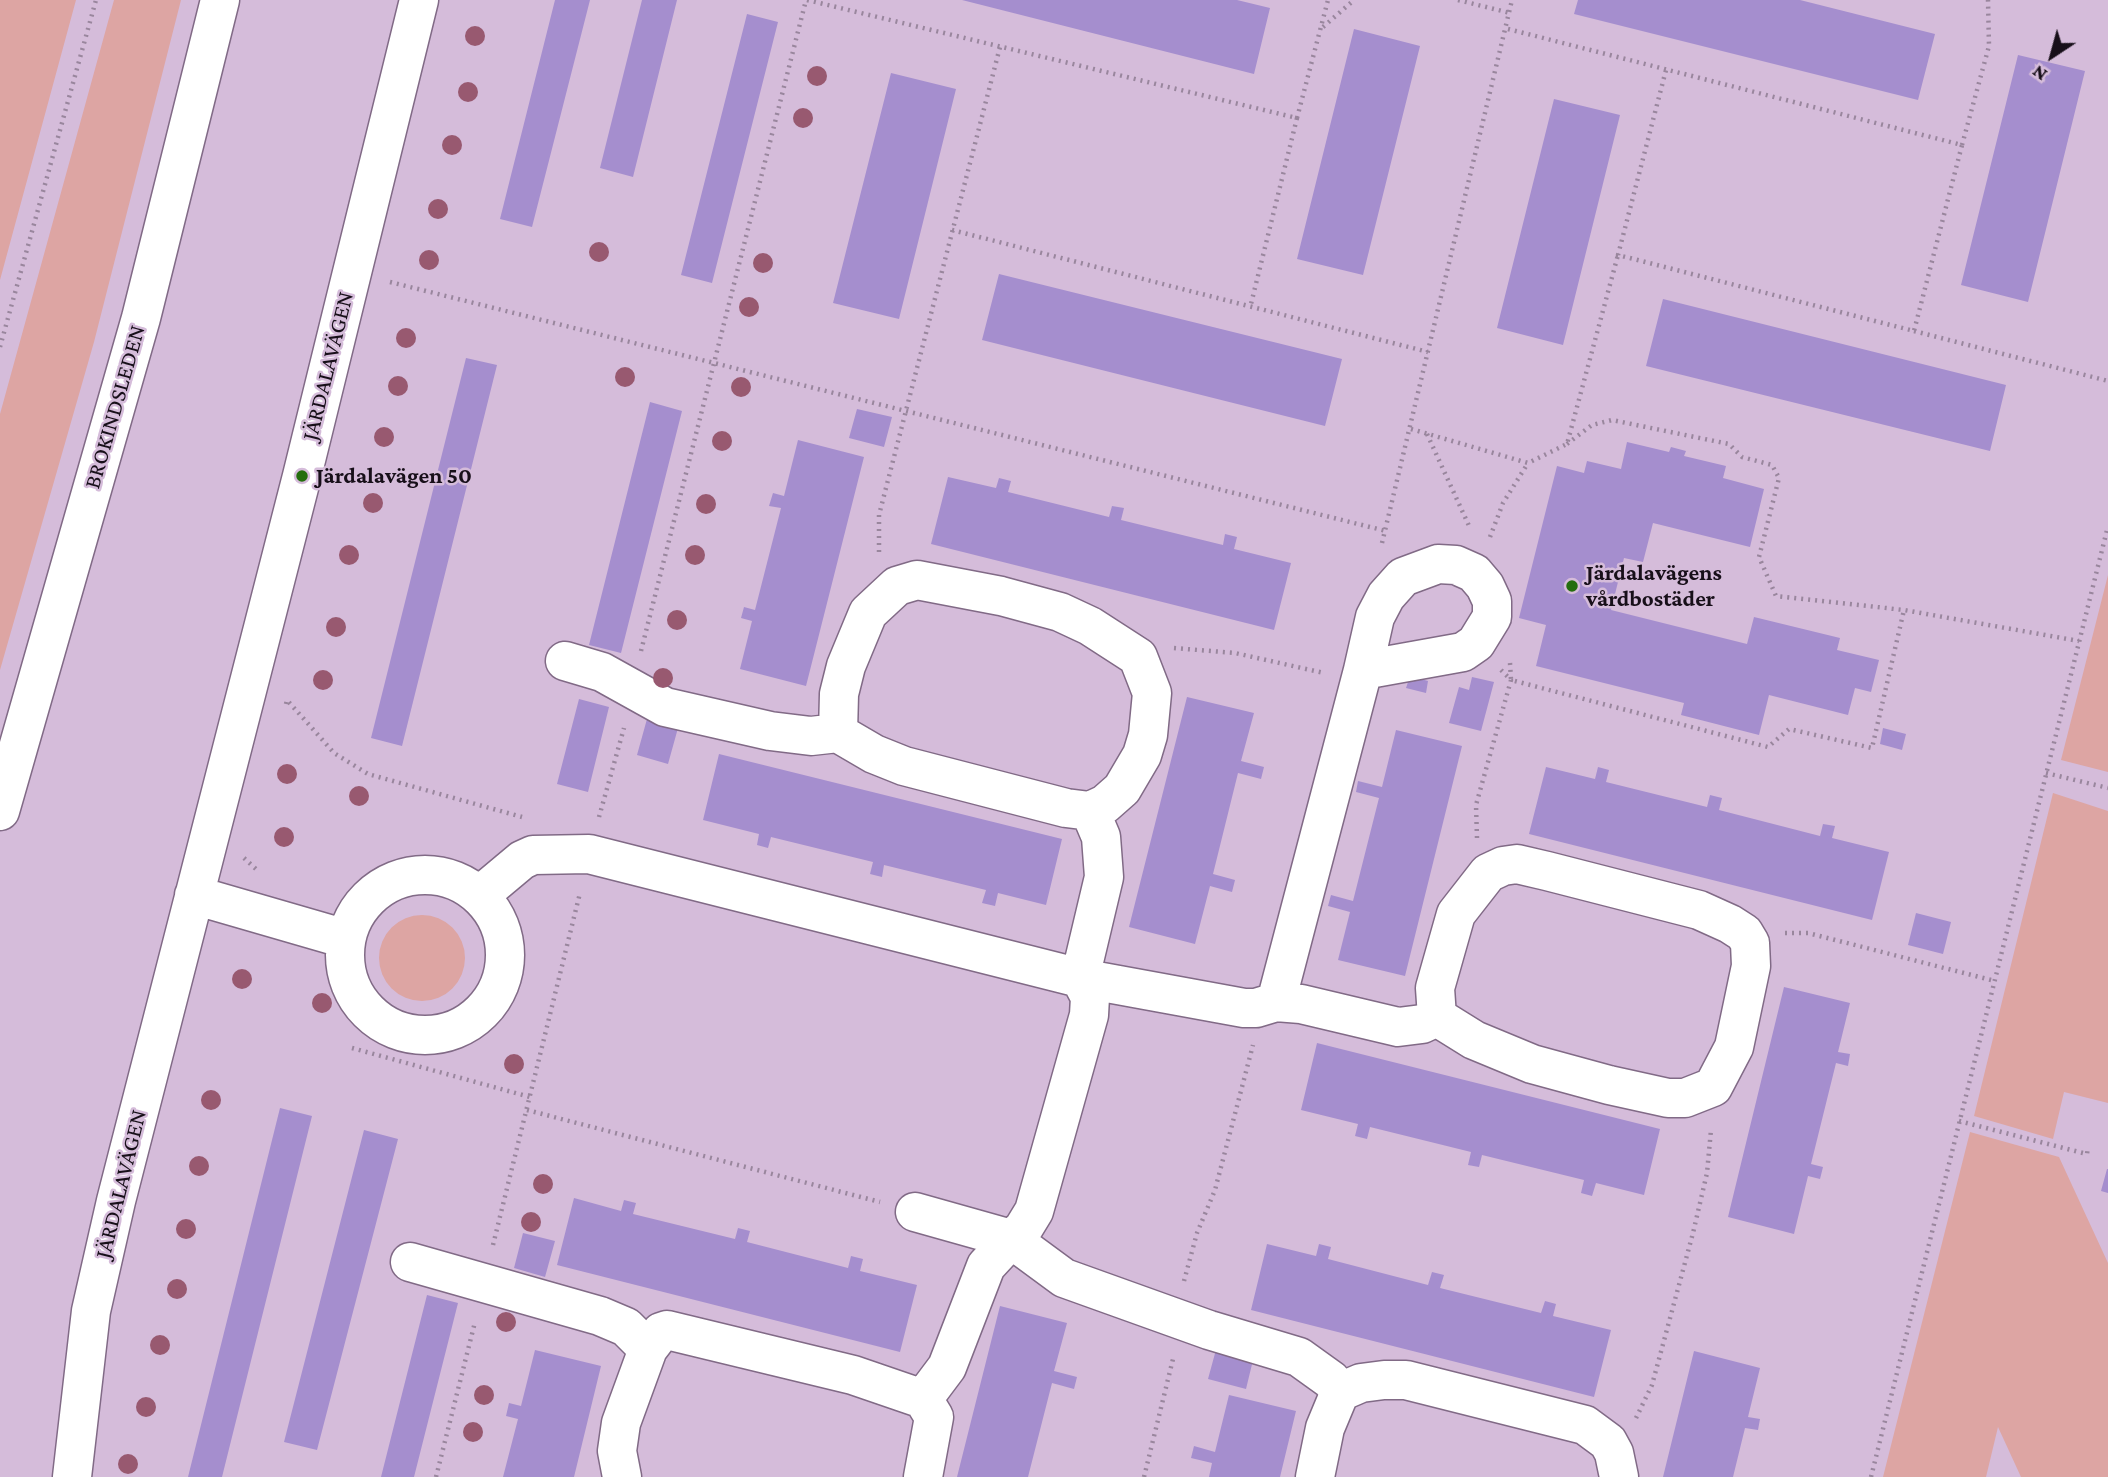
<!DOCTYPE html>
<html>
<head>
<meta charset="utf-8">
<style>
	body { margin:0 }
	#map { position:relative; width:2108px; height:1477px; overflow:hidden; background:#d5bcda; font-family:"Crimson Pro",serif }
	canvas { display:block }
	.north { position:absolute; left:2017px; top:21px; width:70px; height:70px; -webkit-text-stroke:5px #d5bcda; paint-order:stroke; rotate:216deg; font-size:19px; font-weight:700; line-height:28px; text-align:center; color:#170f19 }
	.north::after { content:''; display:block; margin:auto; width:24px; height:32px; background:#170f19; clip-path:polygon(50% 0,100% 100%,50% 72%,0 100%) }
</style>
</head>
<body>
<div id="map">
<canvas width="2108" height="1477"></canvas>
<div class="north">N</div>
</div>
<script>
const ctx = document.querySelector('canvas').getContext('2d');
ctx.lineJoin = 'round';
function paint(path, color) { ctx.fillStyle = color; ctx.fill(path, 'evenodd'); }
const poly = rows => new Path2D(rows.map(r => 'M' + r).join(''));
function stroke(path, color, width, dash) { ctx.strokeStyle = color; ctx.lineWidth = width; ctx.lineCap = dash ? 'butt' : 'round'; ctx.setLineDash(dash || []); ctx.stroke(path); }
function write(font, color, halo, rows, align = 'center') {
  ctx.font = font + ' "Crimson Pro",serif'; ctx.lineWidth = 5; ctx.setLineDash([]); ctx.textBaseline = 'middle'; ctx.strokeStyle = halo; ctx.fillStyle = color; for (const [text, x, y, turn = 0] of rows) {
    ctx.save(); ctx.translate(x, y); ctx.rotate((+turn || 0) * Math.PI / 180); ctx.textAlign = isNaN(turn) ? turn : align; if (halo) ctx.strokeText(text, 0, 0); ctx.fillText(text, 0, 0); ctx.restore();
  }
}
const green = poly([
	[0,0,76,0,0,280],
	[114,0,181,0,94,342,0,670,0,414],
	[2108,575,2108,772,2061,760],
	[2053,793,2108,811,2108,1103,2064,1092,2053,1139,1974,1116],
	'379 958a43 43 0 1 1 86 0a43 43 0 1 1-86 0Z',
	[1970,1132,2059,1157,2108,1263,2108,1477,2021,1477,1998,1427,1986,1477,1883,1477]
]);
const building = poly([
	[555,0,590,0,532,227,500,219],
	[642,0,677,0,633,177,600,168],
	[962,0,1237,0,1270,8,1254,74],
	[1578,0,1800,0,1935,34,1918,100,1574,14],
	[747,14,778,22,712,283,681,275],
	[1354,29,1420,46,1363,275,1297,259],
	[2018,55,2085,71,2028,302,1961,285],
	[891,73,956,89,899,319,833,303],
	[1554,99,1620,115,1563,345,1497,328],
	[999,274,1342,359,1325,426,982,340],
	[1663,299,2006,385,1990,451,1646,366],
	[466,358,497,365,402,746,371,738],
	[650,402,682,411,621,653,589,645],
	[857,409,892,417,884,447,849,438],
	[798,440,864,457,806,686,740,669,752,621,741,618,744,607,755,610,781,508,769,506,773,493,784,496],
	[1627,442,1669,452,1671,447,1686,451,1684,456,1726,466,1723,478,1764,489,1750,547,1653,523,1643,562,1624,558,1611,610,1747,644,1754,617,1840,638,1837,650,1879,660,1871,692,1855,688,1848,715,1769,695,1759,735,1681,715,1684,703,1536,666,1546,625,1519,618,1557,466,1584,473,1587,461,1621,469],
	[948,477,996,488,999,478,1011,481,1008,492,1109,517,1112,506,1124,508,1121,520,1223,545,1225,534,1237,537,1234,549,1291,563,1274,630,931,544],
	[1410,676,1428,681,1426,693,1406,688],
	[1472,677,1494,682,1481,731,1449,723,1459,687,1469,690],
	[1187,697,1254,713,1241,761,1264,767,1261,779,1238,773,1213,874,1235,880,1232,892,1210,886,1195,944,1129,927],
	[579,699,609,707,588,792,557,784],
	[647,719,678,728,668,764,637,755],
	[1883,728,1906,734,1902,750,1880,744],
	[1396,730,1462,746,1405,976,1338,960,1350,912,1328,906,1331,895,1353,901,1379,798,1356,792,1358,781,1382,787],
	[719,754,1062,839,1046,905,998,893,995,906,982,903,986,890,884,865,882,877,870,874,873,862,771,837,768,848,757,845,759,834,703,820],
	[1546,767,1595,779,1598,767,1609,770,1606,782,1707,807,1710,795,1722,798,1719,810,1820,836,1823,824,1835,826,1832,838,1889,852,1872,920,1529,834],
	[1916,913,1951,922,1943,954,1908,945],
	[1784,987,1850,1003,1838,1052,1850,1054,1848,1066,1836,1063,1811,1164,1823,1167,1820,1179,1808,1176,1794,1234,1728,1217],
	[1317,1043,1660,1129,1644,1195,1596,1183,1592,1196,1581,1193,1584,1180,1482,1155,1479,1167,1468,1165,1471,1152,1370,1127,1367,1139,1355,1136,1358,1124,1301,1110],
	[280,1108,312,1116,222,1477,188,1477],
	[364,1130,398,1139,317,1450,284,1442],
	[2107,1169,2108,1169,2108,1193,2101,1191],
	[574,1198,621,1211,624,1200,636,1203,633,1214,735,1239,738,1228,750,1231,747,1242,848,1268,851,1256,863,1259,860,1271,917,1285,900,1352,557,1265],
	[523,1233,555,1241,545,1277,514,1268],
	[1267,1244,1316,1256,1319,1244,1331,1247,1328,1259,1428,1285,1432,1272,1444,1275,1440,1288,1541,1313,1545,1301,1556,1304,1553,1316,1611,1330,1594,1397,1251,1310],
	[427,1295,458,1303,414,1477,381,1477],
	[1000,1306,1067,1323,1054,1371,1077,1377,1074,1389,1052,1383,1028,1477,957,1477],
	[1217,1346,1254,1356,1246,1389,1208,1379],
	[535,1350,601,1366,574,1477,503,1477,518,1419,506,1416,509,1403,521,1406],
	[1694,1351,1760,1368,1748,1417,1760,1419,1758,1430,1745,1428,1733,1477,1663,1477],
	[1229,1395,1296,1411,1280,1477,1209,1477,1212,1463,1191,1458,1194,1446,1215,1452]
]);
const path = poly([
	[807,0,1297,118,1250,308],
	[1458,0,1510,13],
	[1323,27,1354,0],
	[1508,29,1962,145,1914,331,1618,255,1666,70],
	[1297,118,1328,0],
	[1962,145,1989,46,1988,0],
	[952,230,1428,352],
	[390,282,1386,531],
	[1914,331,2108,381],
	[0,347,96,0],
	[1411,429,1528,463,1567,444,1618,255],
	[1427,434,1470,528],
	[1567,444,1592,425,1612,420,1729,444,1742,457,1772,465,1779,478,1759,557,1776,596,1904,610,2079,641],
	[1490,537,1503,503,1528,463],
	[1382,543,1512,0],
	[879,552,879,515,1000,47],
	[1174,648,1235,653,1324,673],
	[641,651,806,0],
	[1510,663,1511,680,1768,747,1789,729,1872,748,1904,610],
	[286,704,287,700,334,753,368,774,522,817],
	[2046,773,2108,788],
	[599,817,624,728],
	[1477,838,1476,805,1511,680,1501,670],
	[244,858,257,870],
	[1785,933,1808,933,1995,981],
	[352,1048,530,1097],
	[527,1110,880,1202],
	[1959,1121,2087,1154,2088,1147],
	[493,1245,580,893],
	[1184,1281,1197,1233,1215,1190,1253,1045],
	[1636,1418,1652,1385,1693,1233,1707,1173,1711,1130],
	[436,1477,475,1322],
	[1144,1477,1173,1359],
	[1871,1477,2108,526]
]);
const minor = poly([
	[565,661,602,672,665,707,770,731,811,736,838,733,839,694,846,666,868,613,897,586,917,580,1001,596,1060,612,1090,626,1138,657,1152,693,1148,735,1142,755,1122,789,1105,804,1090,811,1066,808,904,766,874,754,838,733],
	[1090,811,1101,837,1104,877,1080,978,1244,1008,1256,1008,1276,1002,1363,670,1463,652,1476,643,1492,617,1492,601,1485,586,1474,573,1456,565,1438,564,1403,577,1386,596,1375,617,1363,670],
	'345 955a80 80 0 1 1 160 0a80 80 0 1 1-160 0Z',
	[194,895,346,939],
	[479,896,522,860,533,855,589,854,1080,978,1090,997,1089,1015,1034,1211,1023,1229,1011,1239,915,1212],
	[1276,1002,1301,1004,1398,1027,1422,1024,1437,1017,1474,1040,1532,1064,1609,1085,1668,1098,1685,1098,1713,1087,1734,1047,1751,966,1750,943,1744,933,1730,924,1699,910,1547,871,1517,864,1503,866,1488,873,1456,914,1435,988,1437,1017],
	[410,1262,600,1316,626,1327,648,1349],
	[923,1399,947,1367,986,1266,1011,1239,1064,1278,1209,1330,1299,1357,1331,1380,1340,1392],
	[72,1477,91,1311,116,1201,302,476,419,0],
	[622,1477,617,1451,621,1423,648,1349,661,1332,667,1330,853,1375,923,1399,934,1417,923,1477],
	[1315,1477,1325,1428,1340,1392,1361,1383,1384,1380,1406,1380,1585,1425,1608,1442,1614,1453,1619,1477]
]);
const major = poly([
	[0,811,141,318,220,0]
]);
const trees = [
	[475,36],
	[817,76],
	[468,92],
	[803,118],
	[452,145],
	[438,209],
	[599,252],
	[429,260],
	[763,263],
	[749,307],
	[406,338],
	[625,377],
	[398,386],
	[741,387],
	[384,437],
	[722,441],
	[373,503],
	[706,504],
	[349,555],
	[695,555],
	[677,620],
	[336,627],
	[663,678],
	[323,680],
	[287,774],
	[359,796],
	[284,837],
	[242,979],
	[322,1003],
	[514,1064],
	[211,1100],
	[199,1166],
	[543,1184],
	[531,1222],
	[186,1229],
	[177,1289],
	[506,1322],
	[160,1345],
	[484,1395],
	[146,1407],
	[473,1432],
	[128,1464]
];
const markers = [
	[302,476,7,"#246e0e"],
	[1572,586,7,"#246e0e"]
];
const streetNames = [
	["JÄRDALAVÄGEN",328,366,-76],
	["BROKINDSLEDEN",115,407,-74],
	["JÄRDALAVÄGEN",121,1184,-76]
];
const poiNames = [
	["Järdalavägen 50",316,476],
	["Järdalavägens",1586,573],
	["vårdbostäder",1586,599]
];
paint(green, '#dda5a3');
paint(building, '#a58ece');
stroke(minor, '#816a86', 41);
stroke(major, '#816a86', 41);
stroke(path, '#99869d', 4.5, [2, 5]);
stroke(minor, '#fff', 38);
stroke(major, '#fff', 38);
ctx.fillStyle = '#985970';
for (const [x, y] of trees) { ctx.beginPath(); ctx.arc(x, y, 10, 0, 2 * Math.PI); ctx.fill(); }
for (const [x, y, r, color] of markers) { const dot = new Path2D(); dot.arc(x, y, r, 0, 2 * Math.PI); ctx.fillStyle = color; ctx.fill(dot); stroke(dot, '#d5bcda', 2.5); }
write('23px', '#170f19', '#d5bcda', streetNames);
write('bold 23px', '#170f19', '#d5bcda', poiNames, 'left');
</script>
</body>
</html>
